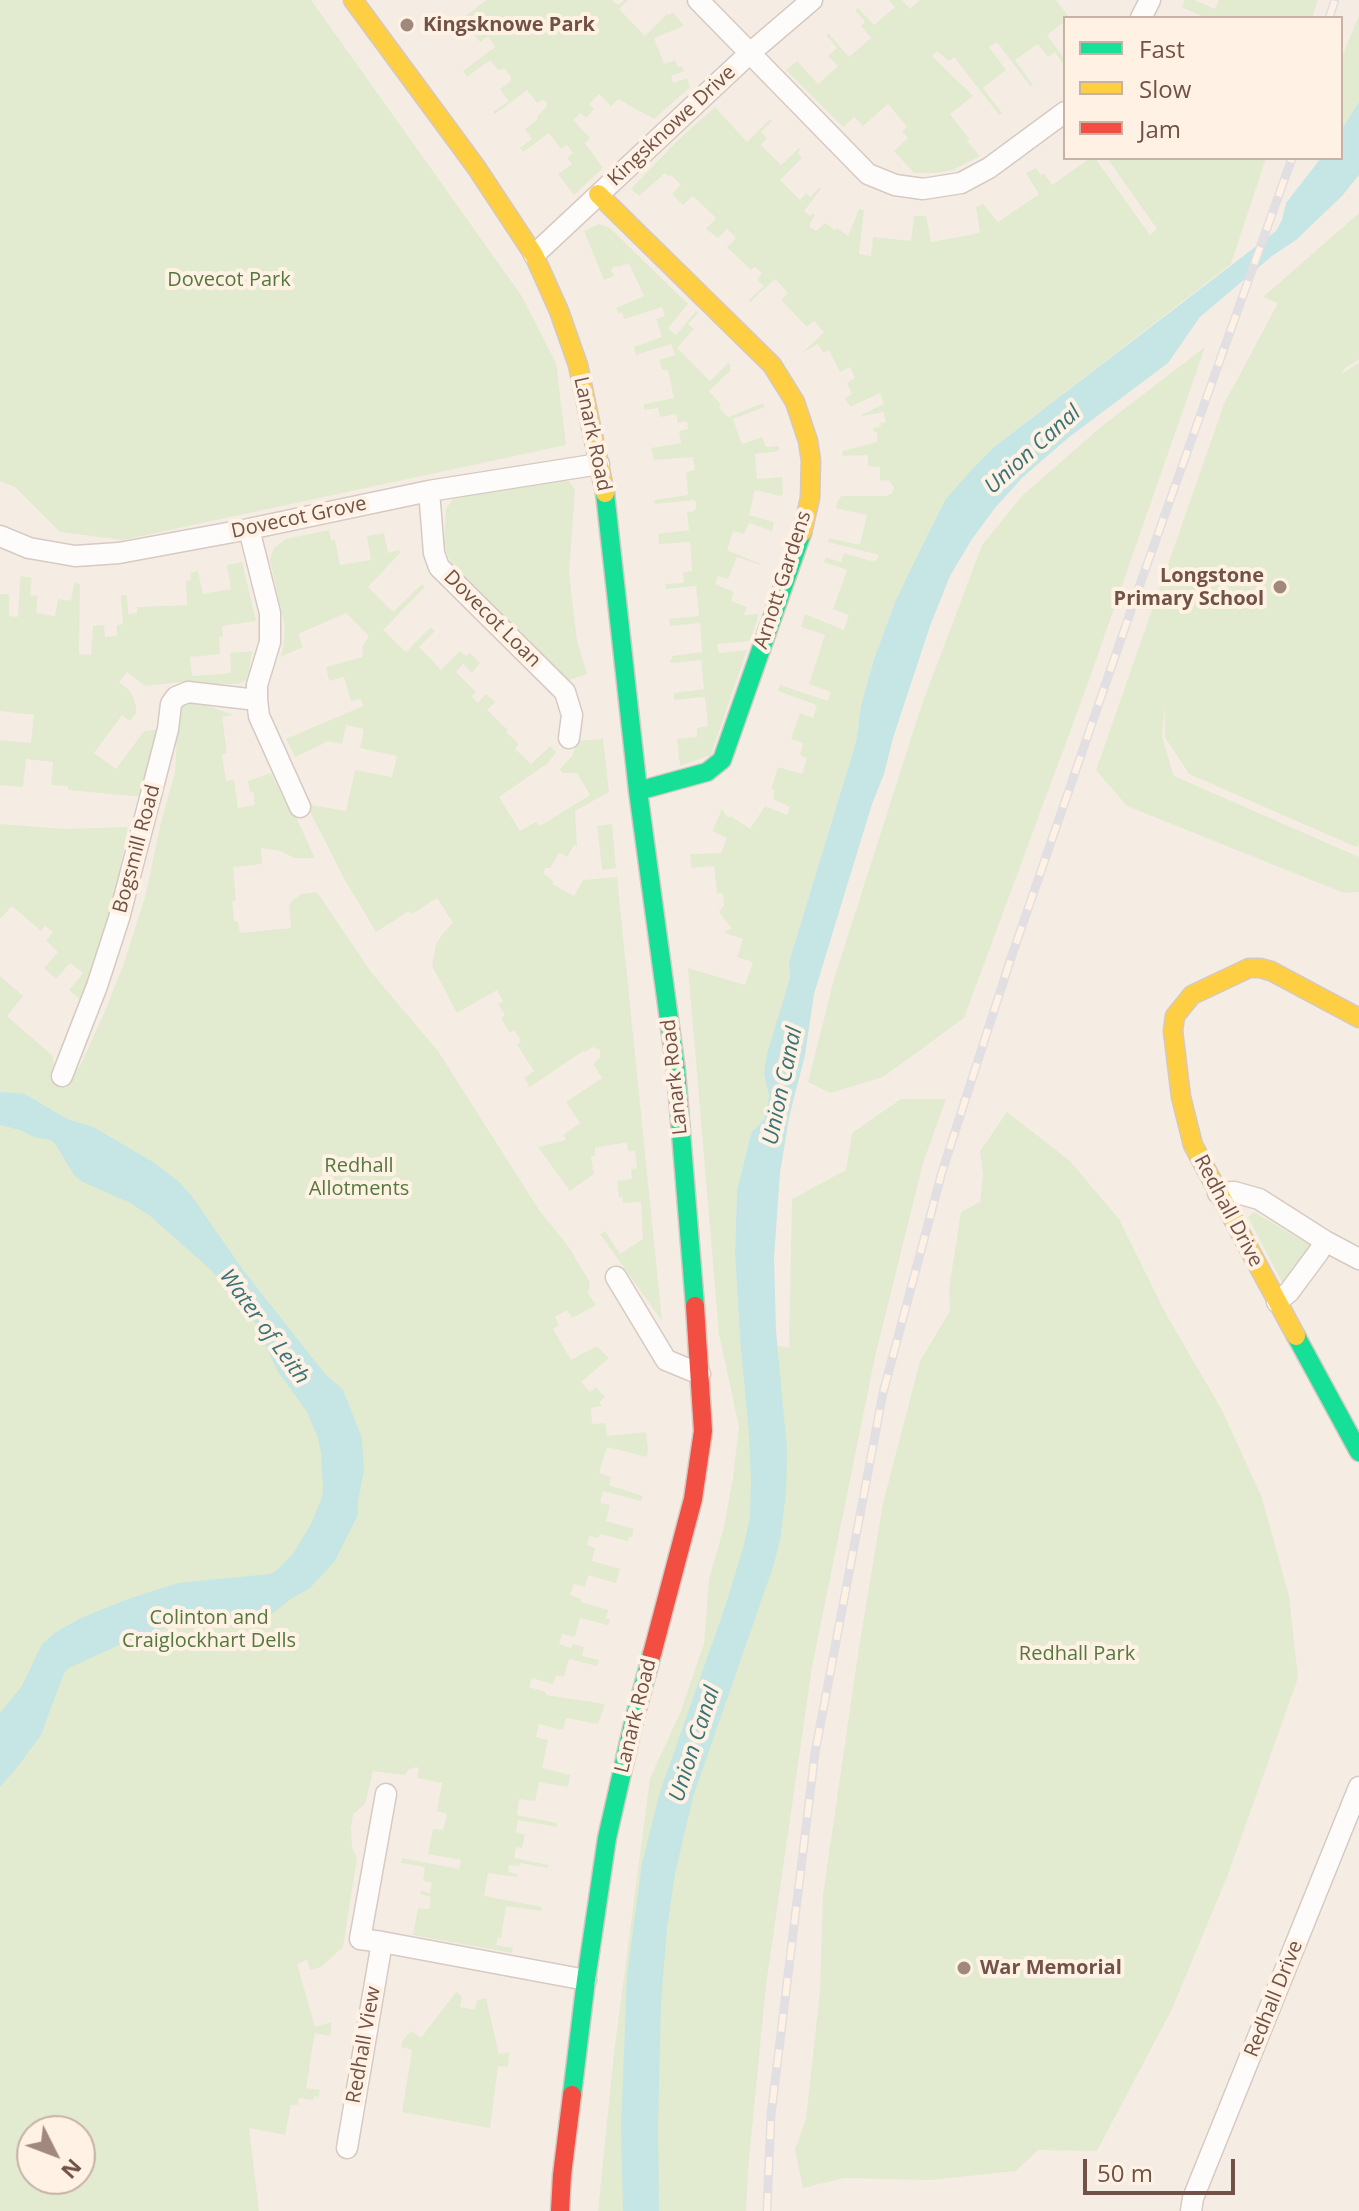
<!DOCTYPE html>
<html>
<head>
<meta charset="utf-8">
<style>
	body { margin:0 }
	#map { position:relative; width:1359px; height:2211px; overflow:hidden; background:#f5ede4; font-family:"Open Sans",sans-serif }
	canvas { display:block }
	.legend { position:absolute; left:1063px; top:16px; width:280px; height:144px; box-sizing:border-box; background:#fff2e4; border:2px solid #c7b2a5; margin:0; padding:10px 14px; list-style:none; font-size:24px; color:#725246 }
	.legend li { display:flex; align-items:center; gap:16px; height:40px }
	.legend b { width:40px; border:2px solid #c7b2a5 }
	.north { position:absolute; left:16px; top:2115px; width:80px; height:80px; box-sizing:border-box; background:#fff2e4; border:2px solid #c7b2a5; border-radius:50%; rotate:132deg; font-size:22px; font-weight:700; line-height:32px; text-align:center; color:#725246 }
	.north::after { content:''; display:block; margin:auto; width:28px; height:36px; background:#a0887d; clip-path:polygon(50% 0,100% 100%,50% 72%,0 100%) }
	.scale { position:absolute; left:1083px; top:2159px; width:152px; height:36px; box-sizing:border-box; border:4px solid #725246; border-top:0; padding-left:10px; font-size:24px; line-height:28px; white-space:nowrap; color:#725246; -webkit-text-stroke:6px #fff2e4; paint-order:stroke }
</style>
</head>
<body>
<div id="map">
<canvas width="1359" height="2211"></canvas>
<ul class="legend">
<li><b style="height:10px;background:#16e098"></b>Fast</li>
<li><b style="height:10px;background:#ffcf43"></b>Slow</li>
<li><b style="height:10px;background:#f24e42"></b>Jam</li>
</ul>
<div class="north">N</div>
<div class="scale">50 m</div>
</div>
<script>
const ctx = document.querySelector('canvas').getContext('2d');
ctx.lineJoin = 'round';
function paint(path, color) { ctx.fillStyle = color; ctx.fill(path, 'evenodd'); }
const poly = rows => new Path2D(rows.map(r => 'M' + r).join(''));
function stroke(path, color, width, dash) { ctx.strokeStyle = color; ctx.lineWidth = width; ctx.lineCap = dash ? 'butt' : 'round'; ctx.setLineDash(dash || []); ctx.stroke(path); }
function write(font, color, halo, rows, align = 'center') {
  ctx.font = font + ' "Open Sans",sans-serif'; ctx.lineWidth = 8; ctx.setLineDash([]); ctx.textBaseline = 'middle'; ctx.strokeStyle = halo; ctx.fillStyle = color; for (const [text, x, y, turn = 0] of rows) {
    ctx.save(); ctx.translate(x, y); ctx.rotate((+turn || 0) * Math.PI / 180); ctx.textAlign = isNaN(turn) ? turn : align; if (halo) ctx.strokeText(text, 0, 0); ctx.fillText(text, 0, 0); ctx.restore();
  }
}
const green = poly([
	[0,0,311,0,521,295,556,363,566,445,123,540,60,532,15,487,0,481],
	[486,0,612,0,618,5,624,0,628,0,619,9,645,36,667,14,669,15,673,12,684,26,654,38,664,64,675,60,678,68,682,66,684,71,671,76,673,83,687,78,690,87,654,119,618,99,611,106,599,94,589,104,594,109,586,118,581,113,573,120,590,138,585,143,603,168,574,195,558,174,572,164,567,158,573,153,567,145,561,149,549,133,523,152,520,148,532,139,525,129,537,120,538,115,547,107,546,101,542,100,537,103,527,90,495,114,493,112,509,101,500,89,510,82,511,77,505,69,498,70,490,60,467,77,463,71,495,47,488,36,480,42,468,26,455,35,450,28],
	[889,0,902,0,910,9,920,0,1056,0,1069,17,1065,18,1065,21,1047,35,1065,60,1062,62,1055,52,1048,57,1038,44,1015,60,1033,85,1031,87,997,42,989,47,1006,70,983,88,1002,113,999,115,954,57,949,61,937,51,932,56,973,96,950,114,969,139,967,141,980,156,953,170,935,173,914,173,894,151,908,138,902,131,907,127,888,104,863,126,854,117,843,127,786,70,797,61,818,84,838,66,828,56,837,48,826,35,828,33,849,57,871,38,861,26,865,22,855,10,858,8,874,25,895,7],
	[1185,0,1194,0,1215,9,1219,0,1318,0,1312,18,1206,18,1182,7],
	[1359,15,1359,102,1341,130,1341,59],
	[715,107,747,142,770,119,772,121,761,132,767,138,761,145,781,165,799,148,800,150,798,153,802,158,780,180,800,200,806,193,810,197,820,187,821,189,804,211,810,216,813,213,815,215,809,226,816,231,825,223,835,230,837,228,848,236,859,209,864,210,859,254,871,256,873,237,911,241,914,216,926,216,931,242,980,233,976,207,983,204,998,222,1039,194,1026,173,1036,168,1041,175,1044,173,1052,185,1090,158,1095,158,1150,235,1157,229,1107,158,1266,158,1231,264,994,447,976,465,895,602,874,659,861,705,856,742,789,962,790,978,764,1074,769,1096,763,1120,751,1133,737,1191,735,1254,740,1338,789,1348,792,1199,846,1170,852,1133,901,1099,946,1099,923,1163,875,1357,812,1667,766,1985,748,2170,746,2211,598,2211,614,2053,650,1778,681,1711,704,1643,709,1579,724,1527,733,1477,739,1427,719,1334,688,968,745,985,753,962,737,957,743,939,725,933,724,931,732,929,719,912,724,905,723,893,717,893,714,866,691,868,690,854,721,853,727,838,712,831,722,809,728,818,730,816,750,829,765,806,787,815,790,807,773,799,775,790,771,789,778,767,802,774,807,758,800,755,803,743,791,739,800,713,813,718,817,705,778,691,780,685,828,701,831,692,809,684,825,635,801,627,805,614,844,630,849,615,833,609,847,570,824,562,826,557,841,562,844,553,875,562,879,555,828,542,829,538,860,545,867,515,836,508,838,499,840,499,841,496,886,496,891,494,894,488,890,481,880,480,880,467,868,466,868,455,843,456,842,451,877,442,877,432,874,432,873,428,881,427,880,423,886,422,883,412,862,416,861,415,884,404,880,393,850,407,845,398,852,394,847,383,855,378,850,367,840,372,829,350,823,353,818,344,802,353,824,332,814,321,807,327,781,300,788,293,775,279,750,302,748,301,764,286,757,279,762,273,755,267,751,270,727,247,736,238,727,229,718,238,706,229,716,218,693,196,683,205,672,194,681,185,671,175,669,176,665,173,639,196,631,189,676,142],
	[1359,213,1359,359,1345,368,1341,374,1359,363,1359,844,1356,847,1189,774,1165,737,1165,706,1162,737,1174,776,1359,857,1359,892,1344,893,1127,806,1096,770,1224,404,1278,303,1263,297],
	[599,224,610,228,688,304,668,328,676,335,696,311,698,313,688,324,694,329,677,348,710,381,728,363,731,366,729,368,731,370,709,391,721,405,719,408,728,417,763,403,765,407,733,419,742,444,762,437,766,447,779,446,779,451,755,454,757,479,782,477,783,494,780,496,755,490,749,515,774,522,772,531,749,523,744,534,733,531,727,550,761,564,760,565,737,557,728,579,718,576,715,584,734,592,731,601,747,607,744,615,759,614,750,641,717,644,719,653,747,650,711,755,680,766,677,739,697,737,697,728,708,726,705,697,674,700,674,693,704,689,701,660,671,663,670,660,672,659,672,656,702,652,700,623,670,626,669,619,699,616,696,586,666,589,665,584,684,583,683,572,692,571,690,542,659,544,658,534,689,530,687,512,694,511,696,508,696,502,693,500,655,504,654,500,688,495,686,472,695,470,693,457,654,460,651,448,681,443,679,431,688,429,687,421,678,423,676,414,660,417,658,408,644,410,644,404,674,398,668,370,662,370,659,360,675,355,671,344,636,355,634,347,662,337,656,319,665,316,662,307,624,319,622,312,618,313,616,308,644,296,629,263,619,267,614,266,611,270,614,276,604,280,584,231],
	[1205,347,1088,683,964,1018,883,1077,830,1093,808,1082,834,979,922,704,982,545,1023,495,1102,426],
	[558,478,570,482,575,490,569,573,577,641,587,674,569,680,561,677,451,562,444,546,446,509,453,499],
	[329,530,331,540,335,540,340,565,371,560,367,536,384,533,388,553,398,550,401,552,368,587,393,612,422,584,425,587,383,630,406,652,431,627,435,631,419,647,441,670,460,651,466,656,470,653,480,663,472,673,463,664,456,672,476,692,471,696,478,703,486,694,495,702,487,710,508,730,506,732,519,744,515,749,531,764,550,746,556,752,548,763,499,797,520,831,536,822,540,826,590,795,577,773,563,773,560,769,572,756,577,741,603,739,609,792,575,811,577,846,574,845,567,857,559,853,550,868,545,868,543,873,553,881,552,884,574,896,583,880,617,877,662,1321,600,1234,605,1231,620,1254,643,1239,641,1202,623,1203,622,1197,619,1197,617,1181,632,1179,631,1169,637,1168,635,1151,628,1151,627,1142,595,1148,595,1156,591,1157,594,1174,570,1191,538,1147,566,1140,563,1135,580,1123,566,1102,602,1078,593,1064,600,1058,600,1050,593,1047,585,1052,583,1051,530,1087,524,1078,534,1071,517,1045,521,1041,514,1030,510,1033,501,1018,505,1015,498,1004,503,1001,497,990,457,1013,432,966,436,944,443,933,453,923,437,898,412,914,409,911,376,932,346,882,306,804,346,811,355,770,392,777,397,756,360,748,364,729,346,725,342,744,329,741,295,757,286,739,363,706,361,699,351,701,344,677,329,681,326,667,362,657,363,646,369,636,346,613,298,634,303,647,280,657,283,648,285,628,270,560,272,553,275,547,286,539],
	[242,562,256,621,222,626,223,636,219,637,220,654,190,657,192,676,231,673,230,653,252,651,249,672,246,680,239,684,184,685,181,682,145,686,127,672,119,682,131,692,136,705,136,713,130,721,122,715,94,753,116,769,144,731,161,729,143,797,68,790,68,786,51,785,53,762,26,759,23,787,0,785,0,740,31,743,34,715,0,711,0,594,9,594,9,616,18,617,20,576,32,578,30,595,38,596,36,613,55,616,58,599,71,601,74,583,80,584,79,654,91,655,93,626,104,625,105,637,117,636,117,625,123,624,121,595,127,595,128,614,137,613,137,607,187,605,186,581,191,580,190,573,198,571,203,594,231,589,227,565],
	[194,701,234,715,222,717,227,753,222,755,226,781,234,780,238,808,255,805,253,792,250,792,248,781,271,773,289,810,293,811,315,858,294,858,281,851,261,848,262,864,233,867,236,900,232,901,234,921,238,921,240,933,291,928,289,906,292,901,301,894,317,892,371,972,438,1051,539,1210,568,1246,590,1282,588,1293,596,1305,572,1318,567,1310,555,1317,559,1325,553,1329,571,1360,597,1346,609,1358,581,1382,590,1392,596,1387,605,1397,599,1402,602,1406,591,1408,592,1424,605,1423,607,1436,646,1432,648,1449,647,1457,607,1447,599,1473,611,1477,609,1485,643,1496,641,1501,603,1491,600,1503,610,1505,606,1521,634,1529,632,1537,629,1537,628,1541,600,1534,598,1538,589,1536,587,1545,595,1548,592,1561,620,1569,616,1583,588,1575,585,1587,574,1584,570,1595,581,1599,581,1602,608,1610,606,1618,610,1620,608,1625,580,1618,575,1637,562,1634,559,1644,571,1648,573,1644,584,1647,582,1656,599,1660,597,1666,569,1659,564,1677,556,1675,553,1684,532,1678,529,1687,546,1692,546,1695,605,1704,598,1724,566,1718,563,1730,539,1724,536,1737,548,1740,542,1768,570,1775,568,1787,539,1782,535,1801,519,1799,517,1815,557,1823,557,1827,518,1820,516,1832,525,1835,522,1848,516,1847,514,1858,549,1865,548,1868,520,1863,519,1866,509,1865,508,1872,517,1874,517,1877,488,1873,484,1896,542,1907,541,1911,506,1906,501,1938,498,1937,496,1945,513,1948,512,1953,413,1935,418,1908,429,1909,431,1897,420,1894,421,1891,430,1893,432,1883,423,1881,425,1867,401,1863,402,1858,459,1869,461,1860,428,1854,433,1829,443,1830,447,1814,437,1811,442,1783,417,1778,419,1768,416,1767,409,1769,405,1775,373,1771,365,1804,353,1814,351,1829,352,1847,357,1858,343,1947,321,1967,310,1970,307,1960,297,1964,315,2027,332,2022,330,2036,315,2033,313,2043,306,2088,320,2090,319,2097,314,2096,313,2100,299,2098,298,2105,291,2105,285,2135,249,2128,259,2211,0,2211,0,976,23,996,7,1016,53,1056,54,1067,57,1072,71,1074,75,1072,80,1066,105,1011,124,963,145,897,161,822,175,772,178,713,184,705],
	[32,2131,80,2131,80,2179,32,2179],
	[0,824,64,829,128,827,121,863,118,890,95,968,81,1000,69,990,83,973,70,963,56,979,44,968,58,952,46,941,53,932,45,926,41,931,12,906,0,919],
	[612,824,616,868,602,870,597,826],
	[1007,1112,1070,1161,1119,1219,1167,1316,1222,1410,1262,1498,1289,1596,1298,1678,1227,1877,1172,2009,1097,2151,1038,2150,1016,2171,930,2180,845,2178,803,2188,795,2149,806,2119,820,1990,823,1895,857,1660,883,1503,920,1361,950,1311,949,1288,961,1212,980,1202,983,1175,980,1151],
	[1254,1212,1310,1245,1308,1254,1290,1278,1282,1282,1248,1217],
	[456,1992,462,1996,460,2007,475,2010,477,2000,486,1998,499,2054,509,2052,508,2067,498,2066,490,2128,402,2112,412,2050,401,2047,403,2040,411,2031,421,2038]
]);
const water = poly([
	[1359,102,1359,175,1342,196,1296,240,1272,256,1200,317,1168,363,1068,438,1022,478,995,508,972,539,950,576,930,626,893,738,884,774,872,804,814,994,805,1055,789,1118,780,1173,774,1258,776,1331,787,1449,786,1492,781,1535,774,1564,693,1797,675,1873,667,1929,661,2002,658,2129,659,2211,623,2211,621,2128,627,1976,642,1863,659,1795,725,1607,744,1545,750,1516,751,1481,749,1434,740,1338,735,1254,737,1191,751,1133,764,1119,769,1096,764,1074,767,1054,790,978,789,962,856,742,861,705,874,659,895,602,936,518,946,499,976,465,994,447,1276,231,1282,220,1286,203,1321,158,1341,158,1341,130],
	[0,1092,25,1094,67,1119,93,1127,153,1162,178,1181,191,1195,243,1270,325,1374,343,1390,362,1438,364,1470,358,1501,358,1515,335,1561,309,1589,292,1598,267,1618,208,1619,180,1623,132,1639,69,1668,64,1673,41,1735,15,1770,0,1787,0,1713,22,1686,42,1644,56,1632,81,1618,128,1599,178,1583,270,1574,276,1571,293,1554,311,1524,322,1497,323,1487,321,1453,318,1438,307,1412,277,1370,253,1318,211,1270,149,1215,130,1203,81,1181,74,1175,56,1145,51,1140,34,1137,20,1130,0,1125]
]);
const street = poly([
	[698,0,868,174,895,185,923,189,961,183,989,168,1065,112],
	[1141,18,1150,0],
	[534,255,750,53,812,0],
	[429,491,434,553,439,567,565,692,572,715,569,738],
	[249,529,270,613,270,642,257,685,257,700,259,716,300,807],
	[0,536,29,548,75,556,119,553,249,529,429,491,599,464],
	[62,1076,97,986,119,918,168,729,171,704,176,697,188,692,257,700],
	[1218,1193,1234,1192,1259,1199,1325,1241,1359,1259],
	[616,1277,666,1360,700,1374],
	[1277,1302,1289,1292,1318,1253,1325,1241],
	[382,1942,586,1980],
	[347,2148,382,1942,360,1939,386,1794],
	[1191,2211,1193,2198,1359,1787]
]);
const fast = poly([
	[605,493,638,791,676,1071,695,1306],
	[638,791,707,772,722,760,802,533],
	[1296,1336,1359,1452],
	[572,2095,586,1980,607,1838,634,1720,652,1654]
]);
const slow = poly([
	[353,0,476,167,534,255,559,311,578,365,605,493],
	[598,194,772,365,795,402,808,441,811,461,810,498,802,533],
	[1296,1336,1193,1145,1181,1097,1173,1031,1175,1016,1192,995,1249,968,1260,968,1271,971,1359,1018]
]);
const jam = poly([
	[652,1654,693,1499,703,1431,695,1306],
	[560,2211,562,2175,572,2095]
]);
const rail = poly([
	[1329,18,1335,0],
	[767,2211,771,2115,815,1753,883,1393,942,1172,1011,958,1138,590,1292,158]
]);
const markers = [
	[407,25,8,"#a0887d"],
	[1280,587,8,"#a0887d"],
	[964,1968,8,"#a0887d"]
];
const poiNames = [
	["Kingsknowe Park",423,25],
	["Longstone",1264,576,"right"],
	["Primary School",1264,599,"right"],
	["War Memorial",980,1968]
];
const streetNames = [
	["Kingsknowe Drive",672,126,-43],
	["Lanark Road",592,434,78],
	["Dovecot Grove",299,518,-12],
	["Arnott Gardens",783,580,-72],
	["Dovecot Loan",492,619,45],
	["Bogsmill Road",137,849,-75],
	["Lanark Road",675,1077,-96],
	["Redhall Drive",1228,1211,62],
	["Lanark Road",636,1716,-76],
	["Redhall Drive",1274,1999,-68],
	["Redhall View",364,2045,-80]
];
const parkNames = [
	["Dovecot Park",229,280],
	["Redhall",359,1166],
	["Allotments",359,1189],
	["Colinton and",209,1618],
	["Craiglockhart Dells",209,1641],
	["Redhall Park",1077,1654]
];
const waterNames = [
	["Union Canal",1033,450,-42],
	["Union Canal",783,1086,-78],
	["Water of Leith",264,1327,54],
	["Union Canal",695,1744,-72]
];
paint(green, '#e2ebcf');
paint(water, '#c6e5e5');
stroke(street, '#d6cac3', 23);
stroke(fast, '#d5c9c1', 21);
stroke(slow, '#d5c9c1', 21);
stroke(jam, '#d5c9c1', 21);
stroke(street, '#fefcfb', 20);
stroke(fast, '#16e098', 18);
stroke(slow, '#ffcf43', 18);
stroke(jam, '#f24e42', 18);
stroke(rail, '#e2dfe2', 9);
stroke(rail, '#fff2e4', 6, [18]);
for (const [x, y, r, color] of markers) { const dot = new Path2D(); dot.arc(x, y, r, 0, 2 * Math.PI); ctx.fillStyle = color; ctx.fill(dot); stroke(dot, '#fff2e4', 3); }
write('bold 20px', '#725246', '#fff2e4', poiNames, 'left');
write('20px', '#725246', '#fff2e4', streetNames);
write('20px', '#54783e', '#fff2e4', parkNames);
write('italic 22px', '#3a7378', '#fff2e4', waterNames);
</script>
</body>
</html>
